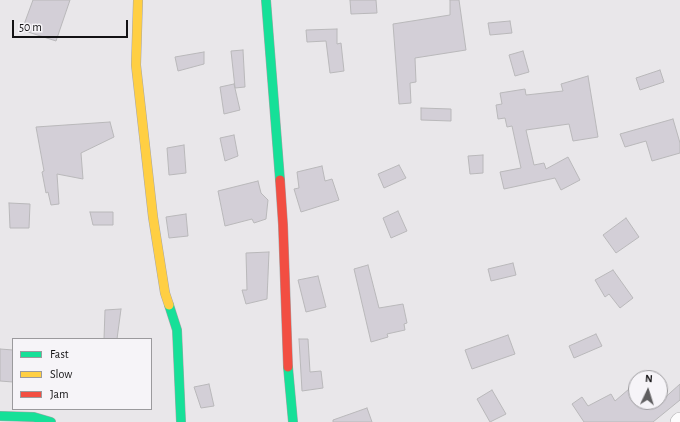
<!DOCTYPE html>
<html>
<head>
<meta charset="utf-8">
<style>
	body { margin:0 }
	#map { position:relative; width:680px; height:422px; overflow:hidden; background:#e9e7ea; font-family:"Alegreya Sans",sans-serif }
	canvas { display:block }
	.legend { position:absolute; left:12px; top:338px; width:140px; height:72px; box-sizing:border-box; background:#f6f4f8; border:1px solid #9b9a9d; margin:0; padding:5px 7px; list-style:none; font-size:12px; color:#131214 }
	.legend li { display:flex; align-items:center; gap:8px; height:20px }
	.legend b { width:20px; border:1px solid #9b9a9d }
	.north { position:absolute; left:628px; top:370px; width:40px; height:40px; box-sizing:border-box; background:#f6f4f8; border:1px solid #9b9a9d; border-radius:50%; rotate:4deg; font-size:11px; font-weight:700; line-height:16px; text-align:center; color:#131214 }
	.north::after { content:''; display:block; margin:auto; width:14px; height:18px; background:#5e5d5f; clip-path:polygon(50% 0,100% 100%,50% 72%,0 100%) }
	.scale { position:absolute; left:12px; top:20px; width:116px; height:18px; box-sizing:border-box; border:2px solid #131214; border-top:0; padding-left:5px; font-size:12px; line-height:14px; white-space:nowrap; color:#131214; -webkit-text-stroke:3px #f6f4f8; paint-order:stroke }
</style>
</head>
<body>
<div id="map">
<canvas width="680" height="422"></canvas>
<ul class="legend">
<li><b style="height:5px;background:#16e098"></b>Fast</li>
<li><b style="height:5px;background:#ffcf43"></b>Slow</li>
<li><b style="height:5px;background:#f24e42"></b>Jam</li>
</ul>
<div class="north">N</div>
<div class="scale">50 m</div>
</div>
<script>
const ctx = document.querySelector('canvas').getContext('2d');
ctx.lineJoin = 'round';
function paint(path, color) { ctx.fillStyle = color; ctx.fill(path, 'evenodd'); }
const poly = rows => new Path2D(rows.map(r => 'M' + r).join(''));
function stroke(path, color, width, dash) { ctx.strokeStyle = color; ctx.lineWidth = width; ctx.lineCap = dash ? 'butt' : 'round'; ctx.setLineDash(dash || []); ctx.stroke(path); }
const building = poly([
	[33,0,70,0,56,41,22,30,33,0],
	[350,0,376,0,377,13,351,14,350,0],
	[450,0,459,0,466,50,415,58,416,82,410,83,411,103,399,104,393,24,450,15,450,0],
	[510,21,512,33,490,35,488,23,510,21],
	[337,29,337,44,341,43,344,71,330,73,326,41,307,42,306,30,337,29],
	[243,50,245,87,235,88,231,51,243,50],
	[523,51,529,72,515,76,509,55,523,51],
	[204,52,204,64,178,71,175,57,204,52],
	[660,70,664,82,640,90,636,78,660,70],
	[588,76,598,137,573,141,569,124,526,130,534,165,544,163,546,169,568,157,580,180,561,190,555,178,504,189,500,172,521,168,512,126,507,127,505,118,498,119,496,105,502,104,500,93,525,89,526,95,563,91,561,84,588,76],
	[234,84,240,110,224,114,220,87,234,84],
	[421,108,451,109,451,121,421,120,421,108],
	[673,119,680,143,680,153,652,161,646,141,625,147,620,134,673,119],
	[110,122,114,137,81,153,83,179,57,174,59,204,51,205,48,192,46,193,42,172,44,171,36,127,110,122],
	[234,135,238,156,225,161,220,138,234,135],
	[184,145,186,173,169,175,167,148,184,145],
	[483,155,483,173,470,174,468,156,483,155],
	[399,165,406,178,384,188,378,174,399,165],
	[322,166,325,181,332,179,339,200,301,212,294,189,299,188,297,172,322,166],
	[258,181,261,193,268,200,266,219,254,223,252,219,225,226,218,191,258,181],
	[9,203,30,204,29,228,10,228,9,203],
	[398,211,407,231,391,238,383,218,398,211],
	[90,212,113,212,113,225,93,225,90,212],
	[186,214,188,236,169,238,166,217,186,214],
	[626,218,639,237,616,253,603,235,626,218],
	[269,252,267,299,246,304,242,290,247,290,246,253,269,252],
	[513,263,516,275,491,281,488,269,513,263],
	[368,265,379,308,403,304,407,323,404,324,405,330,387,334,388,337,371,342,354,269,368,265],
	[613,270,633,298,620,308,609,294,605,297,595,280,613,270],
	[318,276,326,307,306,312,298,280,318,276],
	[121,309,117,339,104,339,105,310,121,309],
	[596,334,602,346,574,358,569,346,596,334],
	[508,335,515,354,472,369,465,350,508,335],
	[299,339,308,339,310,372,321,371,323,388,302,391,299,339],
	[0,349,13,350,13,382,0,381,0,349],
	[636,383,636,402,660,402,680,384,680,400,653,422,584,422,572,404,582,397,588,406,611,394,615,401,636,383],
	[209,384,214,406,201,408,194,387,209,384],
	[492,390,506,414,490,422,477,399,492,390],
	[367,408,372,422,333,422,333,420,367,408]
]);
const street = poly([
	[679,422,680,421]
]);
const fast = poly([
	[266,0,280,180],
	[169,305,177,330,181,422],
	[288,367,293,422],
	[0,416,34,417,51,422]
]);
const slow = poly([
	[138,0,136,65,153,217,165,293,169,305]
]);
const jam = poly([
	[280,180,283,225,288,367]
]);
paint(building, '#d3cfd7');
stroke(building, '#b9b8ba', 1);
stroke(street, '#a6a5a7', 18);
stroke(fast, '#a6a5a7', 10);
stroke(slow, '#a6a5a7', 10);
stroke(jam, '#a6a5a7', 10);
stroke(street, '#fcfbfc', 17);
stroke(fast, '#16e098', 9);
stroke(slow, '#ffcf43', 9);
stroke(jam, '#f24e42', 9);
</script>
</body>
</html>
